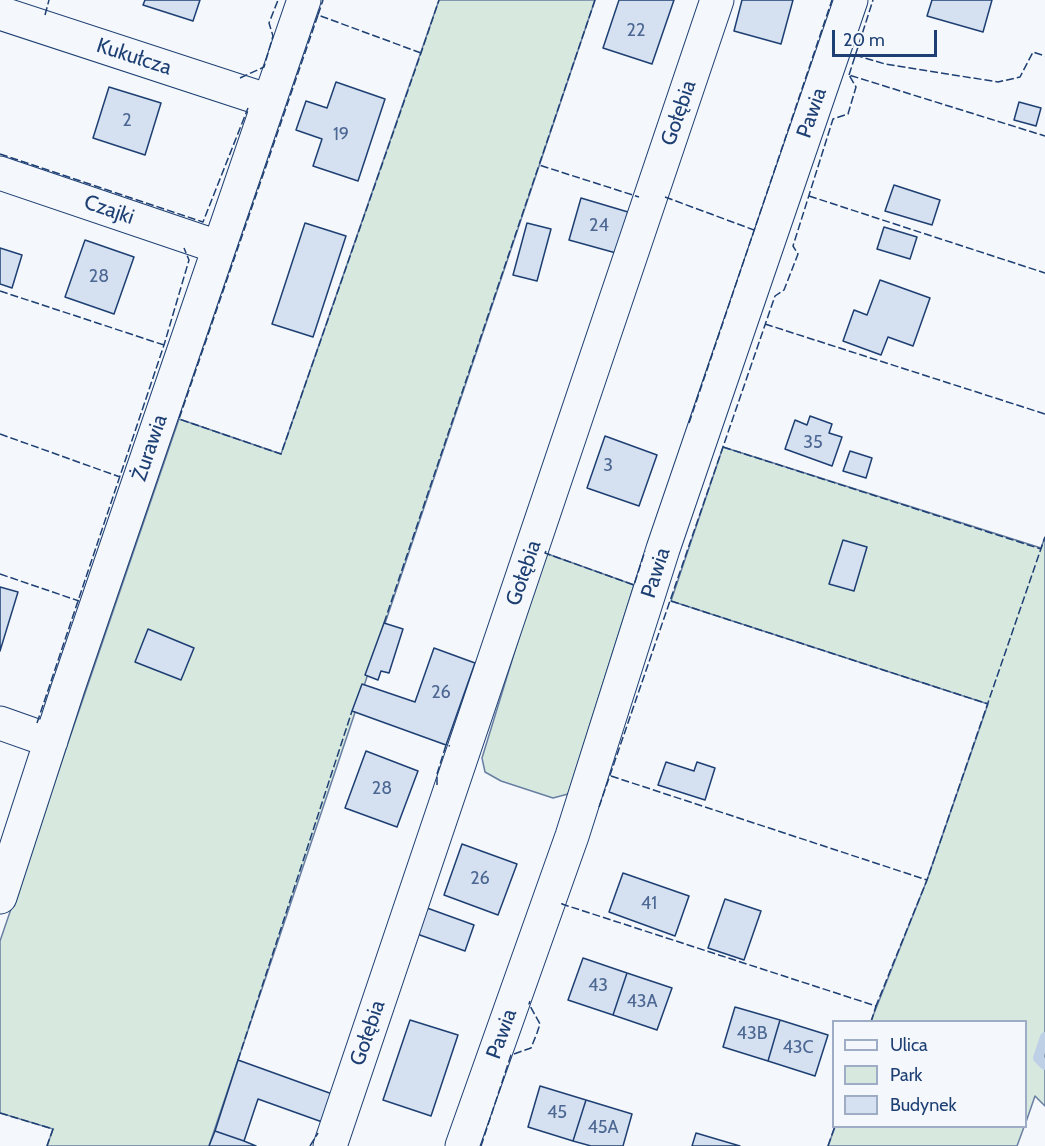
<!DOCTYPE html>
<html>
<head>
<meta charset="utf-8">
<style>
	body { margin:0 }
	#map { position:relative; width:1045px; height:1146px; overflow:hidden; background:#f4f7fb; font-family:Cabin,sans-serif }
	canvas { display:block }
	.legend { position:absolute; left:832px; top:1020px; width:195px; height:108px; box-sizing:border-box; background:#f4f7fb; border:2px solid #9eadc5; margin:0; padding:8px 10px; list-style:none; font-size:18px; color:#1d3f73 }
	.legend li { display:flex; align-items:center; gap:12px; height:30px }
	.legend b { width:30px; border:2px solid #9eadc5 }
	.scale { position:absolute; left:832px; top:30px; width:105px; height:27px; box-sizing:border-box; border:3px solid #1d3f73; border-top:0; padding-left:8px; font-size:18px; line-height:21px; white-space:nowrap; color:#1d3f73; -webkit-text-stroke:4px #f4f7fb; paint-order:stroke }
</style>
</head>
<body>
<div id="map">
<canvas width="1045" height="1146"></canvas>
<ul class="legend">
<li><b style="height:8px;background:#f4f7fb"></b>Ulica</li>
<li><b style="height:16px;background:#d7e8df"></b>Park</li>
<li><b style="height:16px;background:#d5e0f0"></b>Budynek</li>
</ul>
<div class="scale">20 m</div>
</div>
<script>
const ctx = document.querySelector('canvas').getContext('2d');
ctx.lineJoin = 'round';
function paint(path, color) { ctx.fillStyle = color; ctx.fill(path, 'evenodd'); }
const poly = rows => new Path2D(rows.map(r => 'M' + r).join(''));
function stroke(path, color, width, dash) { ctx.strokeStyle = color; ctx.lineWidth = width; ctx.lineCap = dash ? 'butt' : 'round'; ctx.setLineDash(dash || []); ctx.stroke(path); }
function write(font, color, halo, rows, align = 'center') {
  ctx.font = font + ' Cabin,sans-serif'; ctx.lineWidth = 4.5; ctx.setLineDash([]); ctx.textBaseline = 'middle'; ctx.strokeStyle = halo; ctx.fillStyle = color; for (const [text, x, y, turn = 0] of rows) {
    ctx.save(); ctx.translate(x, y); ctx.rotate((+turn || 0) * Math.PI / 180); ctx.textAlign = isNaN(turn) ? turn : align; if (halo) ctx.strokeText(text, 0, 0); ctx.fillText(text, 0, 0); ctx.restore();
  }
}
const green = poly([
	[439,0,595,0,209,1146,47,1146,53,1129,0,1113,0,941,179,419,281,454,439,0],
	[723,447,1041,548,1045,537,1045,1106,1035,1096,1026,1122,1026,1022,871,1021,927,880,988,704,671,601,723,447],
	[545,553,634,585,572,782,568,794,553,798,501,781,485,772,482,758,545,553],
	[835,1127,835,1126,1024,1127,1017,1146,828,1146,835,1127]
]);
const stream = poly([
	[1045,1037,1038,1058,1045,1065]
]);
const building = poly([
	[145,0,200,0,193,21,143,5,145,0],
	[619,0,674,0,652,64,603,48,619,0],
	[742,0,793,0,781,44,734,31,742,0],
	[932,0,992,0,983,32,927,16,932,0],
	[336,82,385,99,358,181,313,166,322,139,296,130,306,101,327,108,336,82],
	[109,87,161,103,145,155,93,138,109,87],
	[1019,102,1041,108,1036,126,1014,120,1019,102],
	[894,185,940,200,932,225,885,211,894,185],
	[581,198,628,212,616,253,569,240,581,198],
	[305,223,346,236,313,337,272,324,305,223],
	[527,223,551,229,537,281,513,275,527,223],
	[884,227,917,237,910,259,877,249,884,227],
	[85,240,134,257,114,314,65,297,85,240],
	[0,248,22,255,12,288,0,284,0,248],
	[880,280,930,298,913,346,888,337,881,355,843,341,854,310,867,315,880,280],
	[810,416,832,424,829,433,842,437,832,466,785,449,795,420,807,425,810,416],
	[605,436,657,455,639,506,587,488,605,436],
	[850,451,872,458,866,478,843,471,850,451],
	[843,540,867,547,854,591,829,584,843,540],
	[0,587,18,592,0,651,0,587],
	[384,623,403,629,389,673,381,671,378,680,365,675,384,623],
	[148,629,194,648,181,680,135,662,148,629],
	[434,648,475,663,446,745,352,711,362,684,415,702,434,648],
	[366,751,418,771,397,827,345,808,366,751],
	[666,762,694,771,697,762,715,768,705,800,658,785,666,762],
	[462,844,517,864,498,915,444,895,462,844],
	[623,873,689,896,675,936,609,912,623,873],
	[725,899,761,911,744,960,708,948,725,899],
	[427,908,474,925,465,951,417,934,427,908],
	[583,958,627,973,613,1015,568,1000,583,958],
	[627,973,672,988,657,1030,613,1015,627,973],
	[735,1007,780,1020,768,1061,723,1047,735,1007],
	[410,1020,458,1035,431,1116,383,1100,410,1020],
	[780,1020,828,1035,815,1076,768,1061,780,1020],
	[238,1060,335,1095,325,1123,258,1099,244,1141,215,1131,238,1060],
	[540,1086,586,1100,573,1141,528,1127,540,1086],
	[586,1100,632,1114,623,1146,591,1146,573,1141,586,1100],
	[215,1131,244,1141,256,1146,209,1146,215,1131],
	[696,1133,740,1146,692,1146,696,1133]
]);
const minor = poly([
	[0,13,269,101],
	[0,173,218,247],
	[0,723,51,741],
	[0,897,68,688,304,0],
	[330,1146,717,0],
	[462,1146,572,836,663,549,851,0]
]);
const fence = poly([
	[595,0,539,165,639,197],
	[45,15,49,0],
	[318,15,323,0],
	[421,53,318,15,179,419,281,454,421,53,439,0],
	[855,55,885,64,998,82,1020,77,1033,52,1045,56],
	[849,75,873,0],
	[240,78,264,67,273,36,269,23,278,0],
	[0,154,203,222,248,108],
	[809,196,1045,273],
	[665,197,754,230],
	[0,291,164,345],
	[765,324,1045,414],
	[689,423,832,0],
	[0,434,120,477],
	[723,447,1041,549],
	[546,551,545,553,634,585,645,551],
	[0,574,79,601],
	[671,601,988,704],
	[384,623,539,165],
	[37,723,164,345,189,260,184,248],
	[611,776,927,880],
	[437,785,437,774,446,745,450,746],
	[599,807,775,296,784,290,798,254,793,246,833,119,848,114,856,87,849,75,1045,136],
	[562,903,562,904,876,1006,927,880,1045,537],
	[871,1022,876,1006],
	[238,1060,352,711],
	[0,1113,53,1129,47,1146],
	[310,1146,318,1133],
	[481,1146,511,1055,531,1048,537,1033,540,1024,529,1004,530,1001],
	[828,1146,835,1126]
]);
const numberNames = [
	["22",636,31],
	["2",127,121],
	["19",341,135],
	["24",599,226],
	["28",99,277],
	["35",813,443],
	["3",608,466],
	["26",441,693],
	["28",382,789],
	["26",480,879],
	["41",649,904],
	["43",598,986],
	["43A",642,1002],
	["43B",752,1034],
	["43C",798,1048],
	["45",557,1113],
	["45A",603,1128]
];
const streetNames = [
	["Kukułcza",134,57,18],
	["Gołębia",679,113,-71],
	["Pawia",812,113,-71],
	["Czajki",109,210,19],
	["Żurawia",150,448,-71],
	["Gołębia",524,573,-71],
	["Pawia",656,573,-72],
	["Gołębia",368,1033,-71],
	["Pawia",502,1034,-70]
];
paint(green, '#d7e8df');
stroke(green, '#687fa3', 1.5);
stroke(stream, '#bed0e5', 10);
paint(building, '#d5e0f0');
stroke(building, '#1d3f73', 1.5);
stroke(minor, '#1d3f73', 35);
stroke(minor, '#f4f7fb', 33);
stroke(fence, '#1d3f73', 1.5, [8, 3]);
write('18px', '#4b6792', null, numberNames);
write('21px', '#1d3f73', '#f4f7fb', streetNames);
</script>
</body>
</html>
